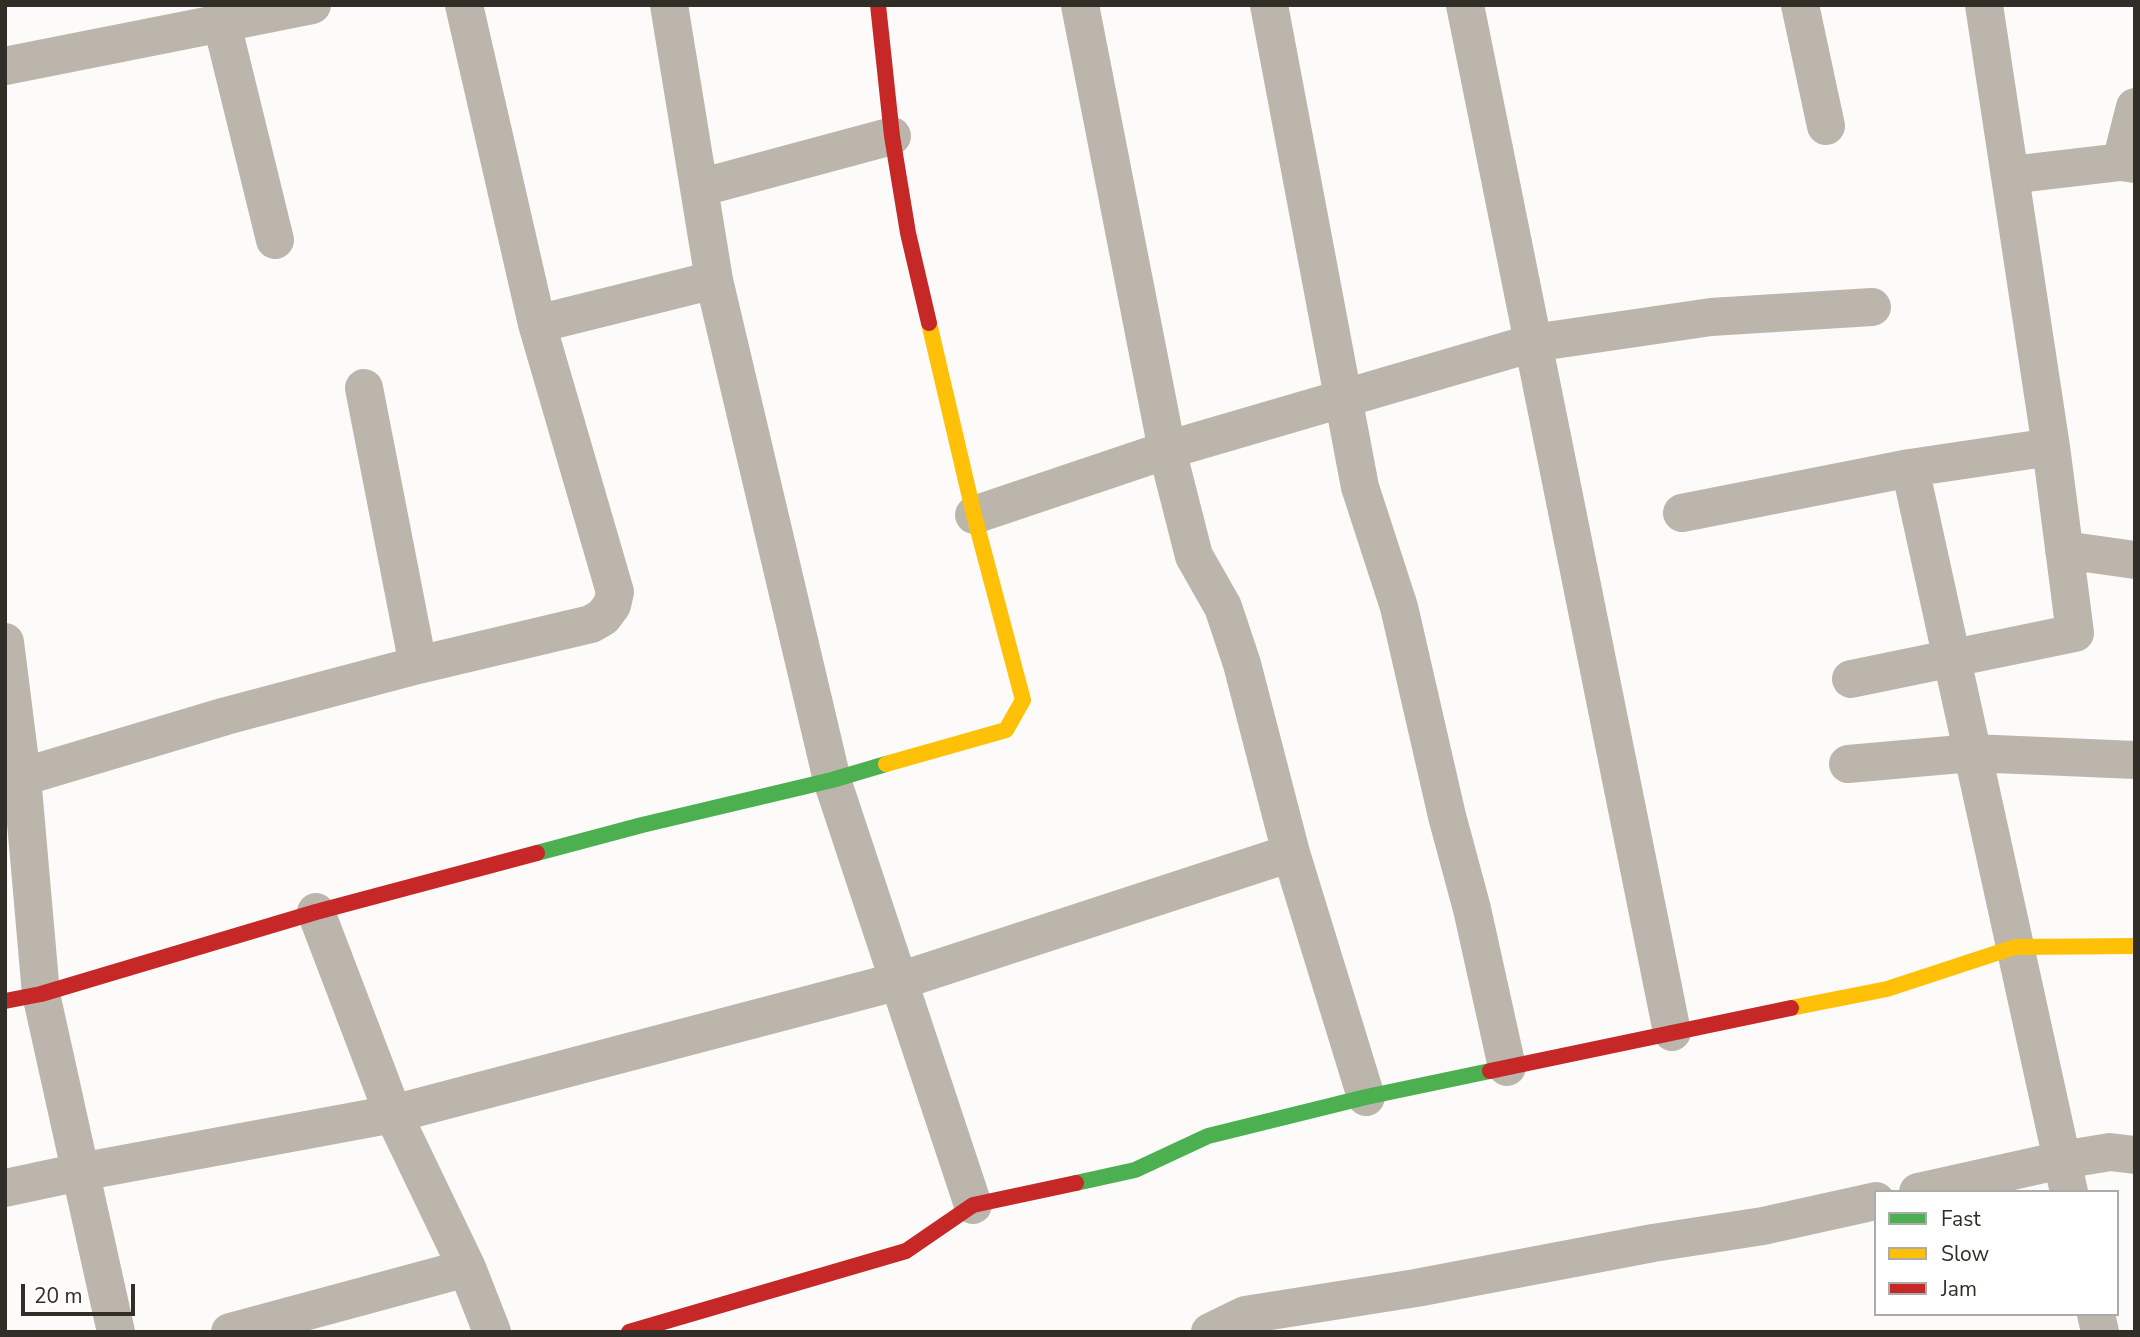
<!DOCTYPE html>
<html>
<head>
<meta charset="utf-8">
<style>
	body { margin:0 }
	#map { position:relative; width:2140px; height:1337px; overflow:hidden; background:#fcfbf9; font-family:"Nunito Sans",sans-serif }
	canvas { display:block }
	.frame { position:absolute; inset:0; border:7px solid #312d27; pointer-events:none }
	.legend { position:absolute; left:1874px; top:1190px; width:245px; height:126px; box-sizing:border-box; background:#fff; border:2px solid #adaba9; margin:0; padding:9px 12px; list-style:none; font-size:21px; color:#312d27 }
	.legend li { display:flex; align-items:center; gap:14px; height:35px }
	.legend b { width:35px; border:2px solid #adaba9 }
	.scale { position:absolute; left:21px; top:1284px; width:114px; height:32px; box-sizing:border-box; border:4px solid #312d27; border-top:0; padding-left:9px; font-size:21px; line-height:24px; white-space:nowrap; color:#312d27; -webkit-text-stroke:5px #fff; paint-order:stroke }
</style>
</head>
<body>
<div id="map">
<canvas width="2140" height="1337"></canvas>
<div class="frame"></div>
<ul class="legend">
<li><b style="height:9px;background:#4caf50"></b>Fast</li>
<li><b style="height:9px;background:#ffc107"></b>Slow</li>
<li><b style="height:9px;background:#c62828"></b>Jam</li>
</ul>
<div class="scale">20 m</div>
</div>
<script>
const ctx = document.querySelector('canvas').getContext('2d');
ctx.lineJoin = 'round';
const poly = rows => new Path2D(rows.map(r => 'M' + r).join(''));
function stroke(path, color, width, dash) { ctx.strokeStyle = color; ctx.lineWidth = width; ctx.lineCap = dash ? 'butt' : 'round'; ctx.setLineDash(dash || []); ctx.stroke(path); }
const street = poly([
	[669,5,714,280,832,780,973,1205],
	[1080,5,1167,450,1194,556,1223,607,1242,664,1291,853,1366,1097],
	[1269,5,1360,487,1399,607,1447,816,1472,909,1507,1067],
	[1465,5,1672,1032],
	[1800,5,1826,126],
	[222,24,275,240],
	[5,66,312,5],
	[2121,162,2135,107],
	[2010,175,2121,162,2135,164],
	[699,188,892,136],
	[537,324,714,280],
	[364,388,418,665],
	[1910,468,2069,1192],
	[1682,513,1910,468,2051,447],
	[974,515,1167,450,1533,343,1711,317,1872,307],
	[2064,550,2135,560],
	[5,642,22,777,41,994,116,1332],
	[1851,679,2075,633,2051,447,1984,5],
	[1848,764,1972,753,2135,760],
	[22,777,226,716,418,665,591,624,603,617,612,605,615,592,537,324,464,5],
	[316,912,393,1114,467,1268,492,1332],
	[5,1188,80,1172,393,1114,899,981,1291,853],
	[1918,1192,2062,1160,2110,1152,2135,1155],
	[2096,1314,2100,1332],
	[230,1332,467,1268],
	[1210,1332,1245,1315,1416,1288,1653,1243,1763,1226,1876,1201]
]);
const fast = poly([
	[537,853,642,825,832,780,886,764],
	[1076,1183,1135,1170,1208,1136,1366,1097,1490,1071]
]);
const slow = poly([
	[886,764,1006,730,1023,700,974,515,929,323],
	[1791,1008,1887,989,2015,947,2135,946]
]);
const jam = poly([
	[878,5,892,136,908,233,929,323],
	[5,1001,41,994,316,912,537,853],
	[1490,1071,1791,1008],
	[629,1332,906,1251,973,1205,1076,1183]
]);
stroke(street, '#bbb5ac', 38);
stroke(fast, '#4caf50', 16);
stroke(slow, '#ffc107', 16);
stroke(jam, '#c62828', 16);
</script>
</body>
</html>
